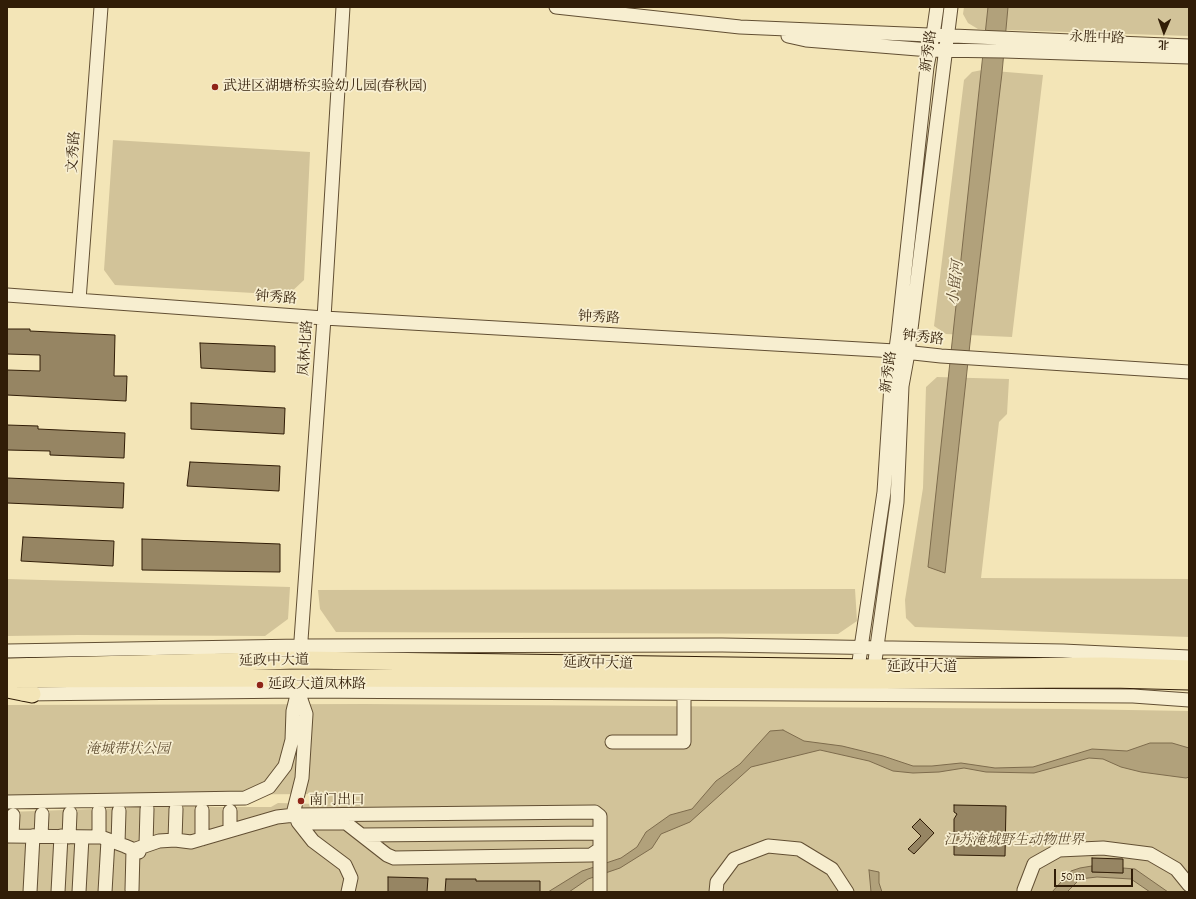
<!DOCTYPE html>
<html>
<head>
<meta charset="utf-8">
<style>
	body { margin:0 }
	#map { position:relative; width:1196px; height:899px; overflow:hidden; background:#f3e5b7; font-family:Alegreya,"Noto Serif SC",serif }
	canvas { display:block }
	.frame { position:absolute; inset:0; border:8px solid #311d07; pointer-events:none }
	.north { position:absolute; left:1144px; top:12px; width:40px; height:40px; -webkit-text-stroke:3px #f7eed0; paint-order:stroke; rotate:182deg; font-size:11px; font-weight:700; line-height:16px; text-align:center; color:#311d07 }
	.north::after { content:''; display:block; margin:auto; width:14px; height:18px; background:#311d07; clip-path:polygon(50% 0,100% 100%,50% 72%,0 100%) }
	.scale { position:absolute; left:1054px; top:869px; width:79px; height:18px; box-sizing:border-box; border:2px solid #311d07; border-top:0; padding-left:5px; font-size:12px; line-height:14px; white-space:nowrap; color:#311d07; -webkit-text-stroke:3px #f7eed0; paint-order:stroke }
</style>
</head>
<body>
<div id="map">
<canvas width="1196" height="899"></canvas>
<div class="frame"></div>
<div class="north">北</div>
<div class="scale">50 m</div>
</div>
<script>
const ctx = document.querySelector('canvas').getContext('2d');
ctx.lineJoin = 'round';
function paint(path, color) { ctx.fillStyle = color; ctx.fill(path, 'evenodd'); }
const poly = rows => new Path2D(rows.map(r => 'M' + r).join(''));
function stroke(path, color, width, dash) { ctx.strokeStyle = color; ctx.lineWidth = width; ctx.lineCap = dash ? 'butt' : 'round'; ctx.setLineDash(dash || []); ctx.stroke(path); }
function write(font, color, halo, rows, align = 'center') {
  ctx.font = font + ' Alegreya,"Noto Serif SC",serif'; ctx.lineWidth = 3.5; ctx.setLineDash([]); ctx.textBaseline = 'middle'; ctx.strokeStyle = halo; ctx.fillStyle = color; for (const [text, x, y, turn = 0] of rows) {
    ctx.save(); ctx.translate(x, y); ctx.rotate((+turn || 0) * Math.PI / 180); ctx.textAlign = isNaN(turn) ? turn : align; if (halo) ctx.strokeText(text, 0, 0); ctx.fillText(text, 0, 0); ctx.restore();
  }
}
const green = poly([
	[964,7,1189,7,1189,36,978,29,968,23,963,14],
	[982,70,1043,75,1012,337,946,334,934,326,964,80,972,72],
	[113,140,310,152,304,280,288,295,115,285,104,270],
	[937,377,1009,379,1007,414,999,422,981,578,1189,579,1189,637,915,627,906,618,905,600,923,488,926,387],
	[7,579,290,587,288,619,265,636,78,635,7,636],
	[855,589,857,621,838,634,336,632,320,609,318,590],
	[365,704,1069,709,1189,711,1189,892,7,892,7,812,149,807,271,807,278,803,316,804,316,794,7,796,7,705]
]);
const water = poly([
	[988,7,1008,7,1002,73,971,334,945,573,928,567,988,7],
	[783,730,804,741,842,746,883,756,913,766,932,766,961,763,995,768,1033,767,1092,749,1127,751,1150,743,1172,743,1189,748,1189,777,1186,778,1141,772,1121,767,1103,759,1089,758,1034,773,986,772,964,768,939,772,913,773,893,771,869,761,820,750,751,767,690,822,661,834,652,848,620,868,588,879,569,892,548,892,582,871,621,858,637,847,646,832,670,815,692,809,716,781,740,764,770,731,783,730],
	[1092,866,1092,872,1123,873,1123,868,1135,869,1168,892,1150,892,1131,879,1097,877,1080,879,1067,892,1052,892,1071,871,1080,868,1092,866],
	[869,870,879,872,879,883,882,892,871,892,869,870]
]);
const building = poly([
	[7,329,30,329,30,331,115,335,114,376,127,376,126,401,7,395,7,370,40,371,40,355,7,354,7,329],
	[200,343,275,346,275,372,201,368,200,343],
	[191,403,285,408,284,434,191,429,191,403],
	[7,425,38,426,38,429,125,433,124,458,50,455,50,451,7,450,7,425],
	[190,462,280,466,279,491,187,486,190,462],
	[7,478,124,483,123,508,7,503,7,478],
	[23,537,114,541,113,566,21,561,23,537],
	[142,539,280,544,280,572,142,570,142,539],
	[954,805,1006,806,1005,856,954,855,954,819,957,814,954,812,954,805],
	[920,819,934,833,914,854,908,849,921,836,912,827,920,819],
	[1092,858,1123,859,1123,873,1092,872,1092,858],
	[388,877,428,878,427,892,388,892,388,877],
	[446,879,476,879,476,881,540,881,540,892,445,892,446,879]
]);
const minor = poly([
	[556,7,740,27,1189,46],
	[788,36,806,40,930,50,1004,51,1189,57],
	[7,295,324,318,895,351,941,356,1189,372],
	[79,300,101,7],
	[7,651,301,646,722,645,1063,651,1189,657],
	[300,654,324,318,343,7],
	[858,676,858,668,884,492,891,385,898,334,927,67,933,35,937,7],
	[875,677,874,668,897,502,902,386,908,353,951,7],
	[298,691,306,714,302,778,294,810,298,822,313,841,345,865,351,878,348,892],
	[23,694,298,691,1133,696,1189,700],
	[612,742,684,742,684,694],
	[7,802,245,798,269,787,285,766,292,740,293,711,300,683],
	[230,830,230,811],
	[362,835,600,833],
	[7,836,101,837,125,846,139,852],
	[12,836,13,815],
	[41,836,42,814],
	[69,837,70,813],
	[99,837,99,811],
	[202,839,202,810],
	[175,840,176,809],
	[118,843,119,811],
	[146,845,147,809],
	[132,890,133,850,159,841,175,840,191,842,277,817,295,815,595,812,600,816,600,849,591,855,394,858,387,855,346,823,311,823,295,815],
	[30,892,33,836],
	[58,892,61,836],
	[79,892,82,837],
	[105,892,108,840],
	[600,892,600,849],
	[716,892,717,882,734,859,768,846,799,849,832,869,847,892],
	[1024,892,1024,890,1034,864,1059,850,1103,848,1150,854,1176,869,1189,885]
]);
const major = poly([
	[7,667,300,660,874,668,1104,666,1189,669],
	[7,679,301,678,875,680,1111,679,1189,681],
	[7,689,32,694]
]);
const markers = [
	[215,87,4,"#8f2418"],
	[260,685,4,"#8f2418"],
	[301,801,4,"#8f2418"]
];
const streetNames = [
	["永胜中路",1097,38,2],
	["新秀路",929,51,-82],
	["文秀路",74,152,-86],
	["钟秀路",276,298,4],
	["钟秀路",599,318,3],
	["钟秀路",923,338,6],
	["凤林北路",306,348,-86],
	["新秀路",889,372,-82],
	["延政中大道",274,661,-1],
	["延政中大道",598,664,1],
	["延政中大道",922,668]
];
const poiNames = [
	["武进区湖塘桥实验幼儿园(春秋园)",223,87],
	["延政大道凤林路",268,685],
	["南门出口",309,801]
];
const parkNames = [
	["淹城带状公园",128,750],
	["江苏淹城野生动物世界",1014,841]
];
const waterNames = [
	["小留河",956,283,-83]
];
paint(green, '#d2c399');
paint(water, '#b1a17b');
stroke(water, '#7e6c4d', 1);
paint(building, '#968563');
stroke(building, '#311d07', 1);
stroke(minor, '#624f33', 15);
stroke(major, '#311d07', 19);
stroke(minor, '#f7eed0', 13);
stroke(major, '#f3e5b7', 17);
for (const [x, y, r, color] of markers) { const dot = new Path2D(); dot.arc(x, y, r, 0, 2 * Math.PI); ctx.fillStyle = color; ctx.fill(dot); stroke(dot, '#f7eed0', 1.5); }
write('14px', '#311d07', '#f7eed0', streetNames);
write('14px', '#311d07', '#f7eed0', poiNames, 'left');
write('italic 14px', '#614f33', '#f7eed0', parkNames);
write('italic 15px', '#5e4b30', '#f7eed0', waterNames);
</script>
</body>
</html>
